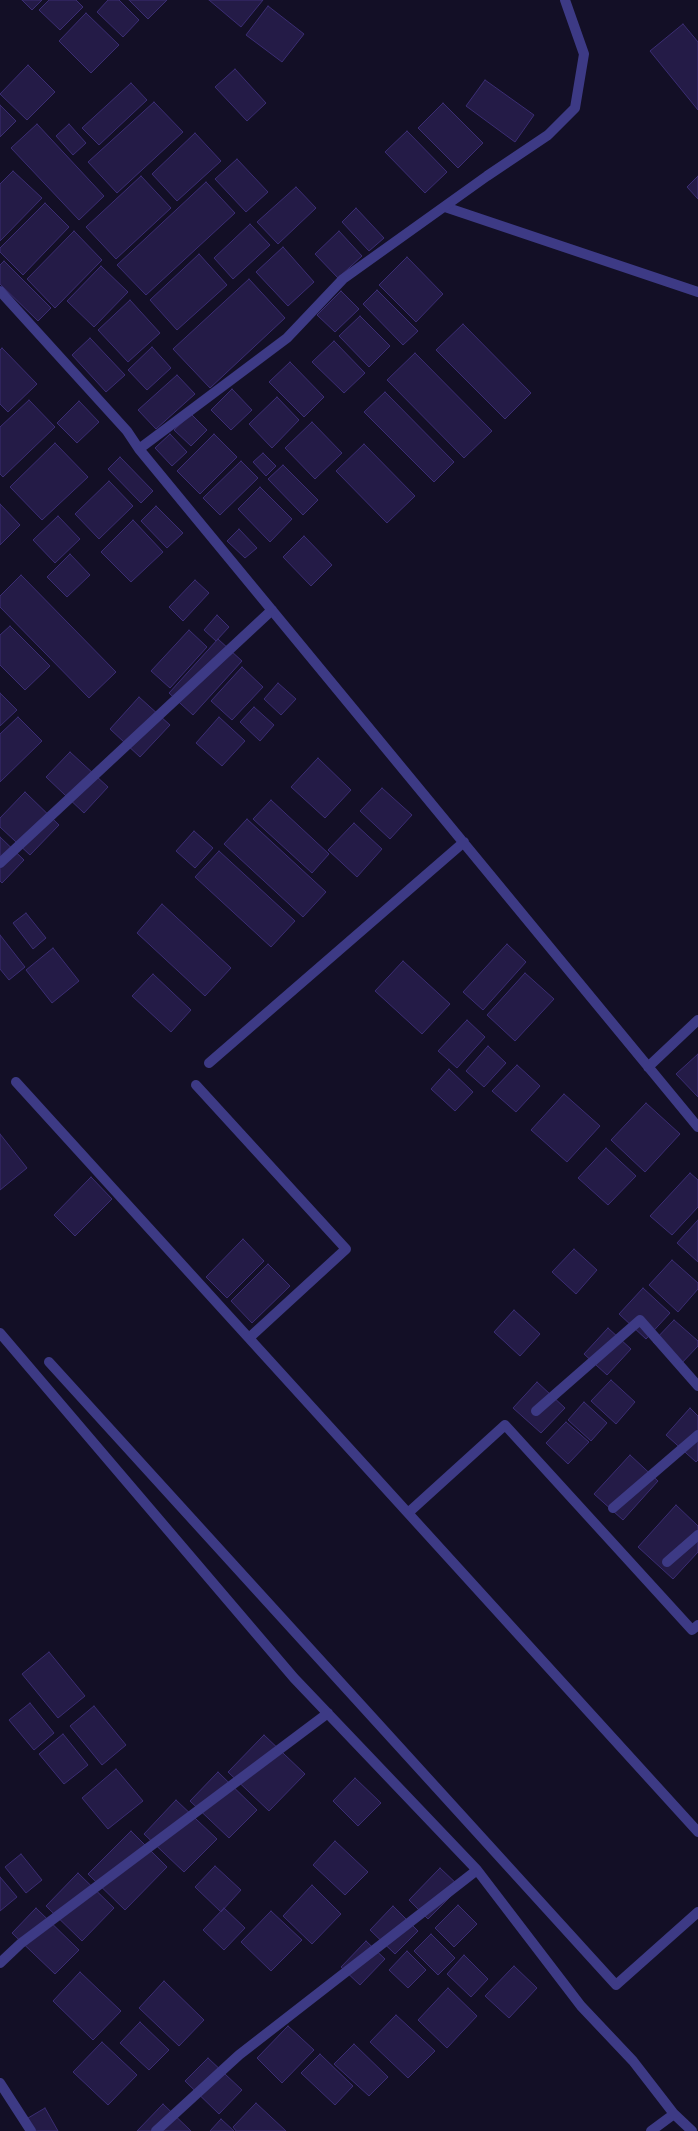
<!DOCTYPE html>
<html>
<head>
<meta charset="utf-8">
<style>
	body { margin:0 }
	canvas { display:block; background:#130f26 }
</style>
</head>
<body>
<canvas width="698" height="2131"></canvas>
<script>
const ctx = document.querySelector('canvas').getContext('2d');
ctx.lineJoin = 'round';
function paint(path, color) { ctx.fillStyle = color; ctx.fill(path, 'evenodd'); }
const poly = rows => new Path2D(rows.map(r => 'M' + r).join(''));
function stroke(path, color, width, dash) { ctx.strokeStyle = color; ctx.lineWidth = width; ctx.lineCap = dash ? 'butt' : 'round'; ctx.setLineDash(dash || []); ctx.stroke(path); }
const building = poly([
	[22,0,42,0,32,10,22,0],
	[49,0,76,0,83,7,60,30,39,10,49,0],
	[108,0,119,0,139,20,123,37,97,12,108,0],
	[129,0,167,0,148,19,129,0],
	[209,0,263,0,241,27,209,0],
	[268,6,304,34,282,62,246,35,268,6],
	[86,13,119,45,91,73,59,41,86,13],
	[683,24,698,42,698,110,650,51,683,24],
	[28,65,55,92,27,120,0,94,28,65],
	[235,69,266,103,247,121,215,87,235,69],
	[485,80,534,115,515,142,466,106,485,80],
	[131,83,147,100,99,145,82,128,131,83],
	[154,102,183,132,117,193,88,162,154,102],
	[443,103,483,143,458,168,418,128,443,103],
	[0,105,16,121,0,137,0,105],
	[37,124,104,196,79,220,11,148,37,124],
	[69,124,86,143,73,155,56,136,69,124],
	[407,131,447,172,425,193,385,152,407,131],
	[195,133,221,161,177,201,152,174,195,133],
	[237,159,268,192,246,212,215,179,237,159],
	[13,171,42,198,0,241,0,184,13,171],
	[141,176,171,208,116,259,86,227,141,176],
	[698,176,698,199,687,187,698,176],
	[206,182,235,213,146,295,117,265,206,182],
	[296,187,316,208,278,244,257,222,296,187],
	[45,203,69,227,23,275,0,252,0,248,45,203],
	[356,208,384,238,369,251,342,222,356,208],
	[250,224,270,245,233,279,214,258,250,224],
	[74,231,102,260,55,308,27,279,74,231],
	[339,231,362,256,338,278,315,254,339,231],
	[283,247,314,282,288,306,256,272,283,247],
	[199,254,227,285,177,330,150,300,199,254],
	[407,257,443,294,416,322,379,285,407,257],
	[4,261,51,308,38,321,0,284,0,265,4,261],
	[101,266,128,292,94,327,67,301,101,266],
	[249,279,285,318,210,388,173,349,249,279],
	[377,290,418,331,403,345,363,304,377,290],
	[341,291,359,309,335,332,317,315,341,291],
	[130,300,160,333,128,362,98,330,130,300],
	[360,316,390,346,369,367,339,336,360,316],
	[463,324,531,393,505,419,436,350,463,324],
	[90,338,125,375,106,392,72,355,90,338],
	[334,341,365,373,344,393,312,362,334,341],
	[152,347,171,368,147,390,128,370,152,347],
	[2,348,37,384,8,412,0,404,0,350,2,348],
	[415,353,492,431,464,458,387,380,415,353],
	[290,362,324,397,304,417,269,382,290,362],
	[177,375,195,394,156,429,138,410,177,375],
	[232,389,252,410,231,430,211,410,232,389],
	[385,392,454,462,434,482,364,412,385,392],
	[277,397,299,420,272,448,249,424,277,397],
	[29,400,55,427,3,477,0,474,0,427,29,400],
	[79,401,99,422,77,443,57,423,79,401],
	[191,414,207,430,191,446,174,430,191,414],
	[312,422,342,453,315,479,285,448,312,422],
	[170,434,187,452,172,466,155,448,170,434],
	[214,434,237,457,200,494,177,471,214,434],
	[55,443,88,477,42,520,10,487,55,443],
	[364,444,415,496,387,523,336,471,364,444],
	[263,453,276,466,266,476,253,462,263,453],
	[120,457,153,491,141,503,108,469,120,457],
	[241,461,258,478,220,515,203,498,241,461],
	[283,465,318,500,303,515,268,479,283,465],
	[109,481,133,506,99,539,75,514,109,481],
	[260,487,292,519,270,542,238,509,260,487],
	[0,504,20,525,0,545,0,504],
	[156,506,183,533,167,548,141,521,156,506],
	[58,516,80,539,55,563,33,540,58,516],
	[133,520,163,552,131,582,101,552,133,520],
	[239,529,257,548,245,558,227,541,239,529],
	[304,536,332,565,311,586,283,557,304,536],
	[70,554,90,575,67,597,47,577,70,554],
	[21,575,116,672,89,698,0,607,0,596,21,575],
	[195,580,209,593,183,621,169,607,195,580],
	[217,615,229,627,216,641,204,630,217,615],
	[10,626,50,666,25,690,0,665,0,635,10,626],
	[189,630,207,647,170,688,151,671,189,630],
	[218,639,242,661,193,715,169,693,218,639],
	[242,667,263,687,232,720,211,701,242,667],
	[278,683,296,699,281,715,264,699,278,683],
	[0,693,17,710,0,726,0,693],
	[139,697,170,725,140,757,110,729,139,697],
	[254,707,274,725,260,741,240,722,254,707],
	[18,717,42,741,0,782,0,734,18,717],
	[219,717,245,741,222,766,196,743,219,717],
	[70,752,108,787,84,813,46,777,70,752],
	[318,758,351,790,325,818,291,787,318,758],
	[382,788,412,815,390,839,360,811,382,788],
	[25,792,59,825,30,855,0,827,0,818,25,792],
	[271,800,329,854,312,873,253,819,271,800],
	[247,819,326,892,303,917,224,844,247,819],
	[354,823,382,849,357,877,328,850,354,823],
	[194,831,213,848,195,868,176,851,194,831],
	[0,837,24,860,2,883,0,881,0,837],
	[219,851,295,921,271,947,195,877,219,851],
	[162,904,231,968,205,996,137,933,162,904],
	[26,913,46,938,33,949,13,923,26,913],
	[0,935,25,967,9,980,0,969,0,935],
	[507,944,526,962,483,1010,463,992,507,944],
	[53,948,79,981,52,1003,26,970,53,948],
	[403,961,450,1004,422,1034,375,991,403,961],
	[525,973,554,999,515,1041,487,1015,525,973],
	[153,974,191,1010,171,1032,132,996,153,974],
	[467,1020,485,1037,457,1068,438,1051,467,1020],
	[488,1046,506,1063,484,1087,466,1071,488,1046],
	[698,1054,698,1097,676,1074,698,1054],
	[517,1065,540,1086,516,1112,492,1091,517,1065],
	[449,1069,473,1092,455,1111,431,1089,449,1069],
	[564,1094,600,1126,567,1162,531,1130,564,1094],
	[646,1103,680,1134,645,1172,611,1140,646,1103],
	[0,1134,27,1168,0,1190,0,1134],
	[606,1148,636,1176,608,1205,578,1178,606,1148],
	[690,1173,698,1180,698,1207,672,1235,650,1216,690,1173],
	[91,1177,112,1199,75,1236,54,1215,91,1177],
	[698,1220,698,1262,677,1243,698,1220],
	[243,1239,264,1261,227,1298,206,1277,243,1239],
	[574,1249,597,1270,576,1294,552,1272,574,1249],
	[672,1260,698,1283,698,1289,678,1312,649,1285,672,1260],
	[268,1264,290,1286,252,1323,231,1301,268,1264],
	[643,1288,670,1313,646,1339,619,1314,643,1288],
	[514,1310,540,1334,520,1356,494,1332,514,1310],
	[674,1320,698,1341,698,1346,679,1366,653,1342,674,1320],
	[608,1328,631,1349,607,1375,584,1354,608,1328],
	[611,1380,635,1402,616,1424,591,1401,611,1380],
	[537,1382,565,1408,541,1433,513,1408,537,1382],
	[584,1402,607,1423,591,1441,568,1420,584,1402],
	[690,1408,698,1416,698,1460,696,1462,666,1435,690,1408],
	[566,1422,589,1442,568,1464,546,1443,566,1422],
	[630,1455,658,1481,623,1520,594,1494,630,1455],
	[676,1505,698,1526,698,1552,673,1579,638,1547,676,1505],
	[49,1652,85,1696,58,1718,22,1674,49,1652],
	[30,1703,54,1733,34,1750,9,1720,30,1703],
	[94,1706,126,1745,102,1765,70,1726,94,1706],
	[63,1734,88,1765,64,1784,39,1754,63,1734],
	[264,1735,305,1774,269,1811,228,1772,264,1735],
	[116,1769,143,1801,108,1829,82,1798,116,1769],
	[218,1772,257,1810,229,1838,190,1801,218,1772],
	[355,1778,381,1803,358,1826,333,1801,355,1778],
	[176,1800,217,1839,184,1872,144,1834,176,1800],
	[131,1831,167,1867,125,1910,88,1874,131,1831],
	[335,1841,368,1872,345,1895,313,1865,335,1841],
	[21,1854,42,1880,26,1893,5,1867,21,1854],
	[215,1866,241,1890,221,1912,195,1887,215,1866],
	[440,1868,460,1887,428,1919,409,1900,440,1868],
	[78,1873,114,1908,82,1941,46,1906,78,1873],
	[0,1877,17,1897,0,1911,0,1877],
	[312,1885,341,1914,312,1944,283,1916,312,1885],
	[458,1905,477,1924,454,1947,435,1928,458,1905],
	[393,1906,418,1931,395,1954,370,1930,393,1906],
	[36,1908,79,1950,55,1974,12,1933,36,1908],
	[224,1908,245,1928,224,1950,203,1930,224,1908],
	[271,1911,302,1940,271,1971,241,1942,271,1911],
	[431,1934,455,1958,438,1975,414,1951,431,1934],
	[366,1941,385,1959,360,1985,341,1967,366,1941],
	[407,1951,426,1970,408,1988,389,1970,407,1951],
	[464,1955,488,1979,471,1997,447,1974,464,1955],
	[514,1966,537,1988,509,2018,485,1996,514,1966],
	[80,1972,121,2011,93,2040,53,2001,80,1972],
	[164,1981,204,2020,179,2046,139,2008,164,1981],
	[448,1988,477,2016,447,2048,418,2020,448,1988],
	[396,2015,435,2051,408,2078,370,2042,396,2015],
	[140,2022,169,2050,149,2070,120,2043,140,2022],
	[288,2026,314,2050,282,2083,257,2058,288,2026],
	[102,2042,137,2075,108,2105,73,2072,102,2042],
	[354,2044,388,2077,369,2096,334,2064,354,2044],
	[320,2054,353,2086,335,2105,301,2073,320,2054],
	[208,2058,242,2090,219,2114,185,2081,208,2058],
	[256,2103,286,2131,236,2131,233,2127,256,2103],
	[163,2104,191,2131,137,2131,163,2104],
	[45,2108,58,2131,29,2131,23,2121,45,2108],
	[221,2119,234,2131,210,2131,221,2119]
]);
const service = poly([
	[445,207,698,292]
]);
const minor = poly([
	[0,291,127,431,139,449,698,1127],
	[139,449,287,338,343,279,487,176,548,135,575,108,584,54,565,0],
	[0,863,272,610],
	[209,1063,464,842],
	[648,1067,698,1020],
	[16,1082,698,1832],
	[196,1085,346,1249,249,1338],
	[0,1333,294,1678,477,1870],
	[49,1362,616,1985,698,1912],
	[536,1411,640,1320,698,1386],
	[613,1508,698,1435],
	[408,1513,505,1425,692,1630,698,1625],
	[667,1562,698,1535],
	[0,1963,20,1944,328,1713],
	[0,2083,31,2131],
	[156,2131,239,2055,477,1870,581,2006,633,2061,674,2114,692,2131],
	[651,2131,674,2114]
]);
paint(building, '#241b47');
stroke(building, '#3b2d73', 1);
stroke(service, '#3d3a85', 10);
stroke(minor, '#3d3a85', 10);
</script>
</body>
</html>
